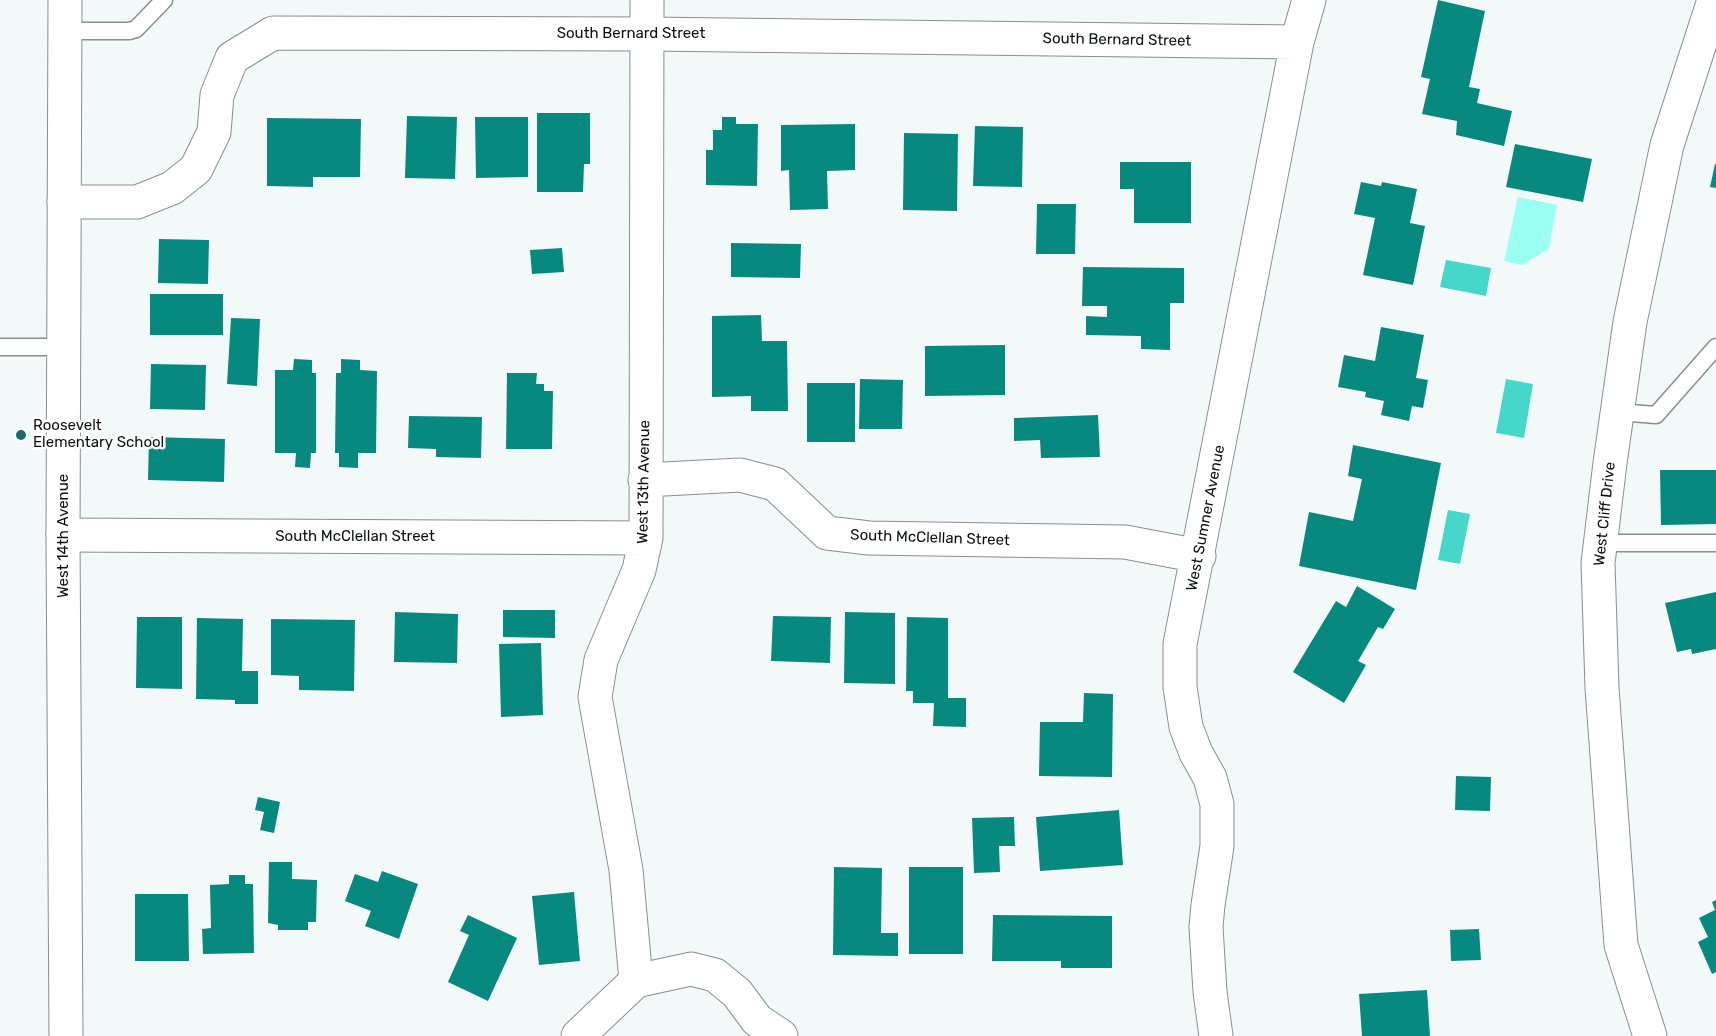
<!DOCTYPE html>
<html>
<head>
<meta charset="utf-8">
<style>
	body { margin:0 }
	canvas { display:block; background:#f2f9f8 }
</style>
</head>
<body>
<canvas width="1716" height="1036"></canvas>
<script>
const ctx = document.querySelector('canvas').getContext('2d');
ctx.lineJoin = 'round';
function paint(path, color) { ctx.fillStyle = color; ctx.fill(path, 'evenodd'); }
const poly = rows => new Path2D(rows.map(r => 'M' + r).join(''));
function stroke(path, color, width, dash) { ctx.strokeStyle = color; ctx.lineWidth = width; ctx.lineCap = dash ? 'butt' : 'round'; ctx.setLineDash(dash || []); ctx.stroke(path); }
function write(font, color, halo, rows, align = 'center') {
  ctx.font = font + ' Rubik,sans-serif'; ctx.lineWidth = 5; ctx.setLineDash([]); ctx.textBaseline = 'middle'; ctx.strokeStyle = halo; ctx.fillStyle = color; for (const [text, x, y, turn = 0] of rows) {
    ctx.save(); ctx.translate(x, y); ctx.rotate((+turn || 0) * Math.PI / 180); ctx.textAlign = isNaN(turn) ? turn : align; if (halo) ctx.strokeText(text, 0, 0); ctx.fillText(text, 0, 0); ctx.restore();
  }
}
const green = poly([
	[1518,197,1557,205,1549,248,1523,265,1504,261]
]);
const water = poly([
	[1446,260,1491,268,1486,296,1440,287],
	[1506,379,1533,384,1524,438,1496,433],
	[1448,510,1470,514,1460,564,1438,560]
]);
const building = poly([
	[1438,0,1485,11,1469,87,1480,89,1477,103,1512,111,1504,146,1456,135,1457,121,1422,114,1430,79,1421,77],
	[537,113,590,113,590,164,584,164,583,192,537,192],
	[407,116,457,117,455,179,405,178],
	[475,117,528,117,528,177,476,178],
	[722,117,736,117,736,124,758,124,757,186,706,185,706,150,713,150,713,130,722,130],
	[267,118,361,119,360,177,313,177,313,187,267,186],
	[855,124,855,170,827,171,828,209,790,210,789,170,781,171,781,125],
	[975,126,1023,127,1022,187,973,186],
	[904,133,958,134,957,211,903,210],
	[1515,144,1592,159,1583,202,1506,187],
	[1120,162,1191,162,1191,223,1134,223,1134,189,1120,189],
	[1715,164,1716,164,1716,188,1710,187],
	[1361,182,1381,186,1382,182,1417,189,1410,223,1425,226,1413,285,1363,275,1375,218,1354,214],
	[1037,204,1076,204,1075,254,1036,254],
	[159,239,209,240,208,284,158,283],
	[731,243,801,244,800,278,731,277],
	[562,248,564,272,532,274,530,250],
	[1083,267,1184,268,1184,303,1170,303,1170,350,1141,349,1141,336,1086,335,1086,316,1107,317,1107,306,1082,306],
	[150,294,223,294,223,335,150,335],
	[761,315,762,341,787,341,788,411,751,411,751,396,712,397,712,316],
	[231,318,260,319,257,386,227,384],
	[1381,327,1424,335,1416,378,1428,380,1423,408,1412,406,1409,421,1381,415,1384,401,1365,397,1366,392,1338,387,1344,355,1375,361],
	[1005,345,1005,395,925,396,925,346],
	[294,359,312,360,312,373,316,373,316,453,311,453,310,468,295,467,296,453,275,453,275,370,293,370],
	[341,359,360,360,360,370,377,371,376,453,358,453,358,468,339,467,339,453,335,453,336,373,341,373],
	[151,364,206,365,205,410,150,409],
	[507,373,537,373,536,384,544,384,544,391,553,391,552,449,506,449],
	[860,379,903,380,902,429,859,429],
	[807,383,855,383,855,442,807,442],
	[1098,415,1100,457,1041,458,1040,440,1014,441,1014,418],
	[409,416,482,417,481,458,436,457,436,449,408,448],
	[149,437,225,439,224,482,148,480],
	[1353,445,1441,463,1416,590,1299,566,1309,512,1353,521,1362,479,1348,476],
	[1660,470,1716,470,1716,524,1661,525],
	[1357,586,1395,609,1383,629,1378,627,1358,661,1366,665,1344,703,1293,672,1336,601,1346,607],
	[1716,592,1716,649,1692,654,1691,649,1677,652,1665,603],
	[503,610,555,610,555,638,503,637],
	[395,612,458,614,457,663,394,662],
	[845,612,895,613,895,684,844,683],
	[773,616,831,617,830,663,771,661],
	[137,617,182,617,182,689,136,688],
	[907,617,948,618,948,698,966,698,966,727,933,726,934,703,913,703,913,691,906,691],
	[197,618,243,619,242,671,258,671,258,704,235,704,235,700,196,699],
	[271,619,355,620,354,691,299,690,299,676,271,675],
	[541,643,543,715,501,717,499,644],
	[1084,693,1113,694,1112,777,1039,776,1040,722,1083,722],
	[1456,776,1491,777,1490,811,1455,810],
	[258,797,280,802,274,833,260,830,264,812,255,810],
	[1119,810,1123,865,1040,871,1036,817],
	[1014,817,1015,846,999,846,1000,872,974,873,972,818],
	[269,862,292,862,292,879,317,880,316,922,308,922,308,930,278,930,278,925,268,923],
	[834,867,882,868,881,933,898,933,898,956,833,955],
	[909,867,963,867,963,954,909,954],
	[382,871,418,884,399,939,365,926,371,911,345,901,355,874,378,882],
	[229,875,245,875,245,884,253,884,254,953,203,954,202,929,211,928,210,885,229,884],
	[574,892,580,961,539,965,532,896],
	[135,894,188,894,189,961,135,961],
	[1716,900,1716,972,1712,974,1698,942,1708,937,1699,918,1715,910,1712,902],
	[468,915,517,938,488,1001,448,982,469,935,460,931],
	[993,915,1112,916,1112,968,1061,968,1061,961,992,961],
	[1479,929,1481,960,1451,961,1450,930],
	[1427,990,1430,1036,1362,1036,1359,994]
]);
const service = poly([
	[65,31,129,31,136,29,164,0],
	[0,347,64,347],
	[1617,412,1656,415,1716,347],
	[1601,543,1716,543]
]);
const minor = poly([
	[64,202,137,202,172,188,196,169,214,132,217,95,232,58,273,33,647,34,1297,42],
	[645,480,740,475,775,484,827,533,869,538,1125,542,1199,556],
	[63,535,646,538],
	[636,981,691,969,715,975,737,993,757,1020,781,1036],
	[578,1036,636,981,626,870,595,697,601,660,639,570,646,538,647,0],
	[1216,1036,1210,992,1206,927,1208,905,1217,846,1217,804,1210,778,1196,753,1186,727,1180,687,1180,644,1297,42,1309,0],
	[1650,1036,1621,945,1602,688,1598,563,1610,463,1630,322,1667,145,1714,0]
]);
const tertiary = poly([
	[65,0,63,535,66,1036]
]);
const markers = [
	[21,435,6,"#206a64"]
];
const streetNames = [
	["South Bernard Street",631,34],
	["South Bernard Street",1117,40,1],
	["West 13th Avenue",644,482,-89],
	["West Cliff Drive",1605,514,-84],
	["West Sumner Avenue",1206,518,-79],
	["West 14th Avenue",64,536,-90],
	["South McClellan Street",355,537],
	["South McClellan Street",930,538,2]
];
const poiNames = [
	["Roosevelt",33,426],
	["Elementary School",33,443]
];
paint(green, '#9bfff3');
paint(water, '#46d7ca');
paint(building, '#078980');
stroke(service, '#898e8e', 19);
stroke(minor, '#898e8e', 35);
stroke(tertiary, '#898e8e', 35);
stroke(service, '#fff', 16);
stroke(minor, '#fff', 33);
stroke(tertiary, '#fff', 33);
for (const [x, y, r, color] of markers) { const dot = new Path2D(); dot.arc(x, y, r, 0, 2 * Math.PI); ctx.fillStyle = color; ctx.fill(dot); stroke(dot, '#fff', 2); }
write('15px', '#0e1010', '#fff', streetNames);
write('15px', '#0e1010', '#fff', poiNames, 'left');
</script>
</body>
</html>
